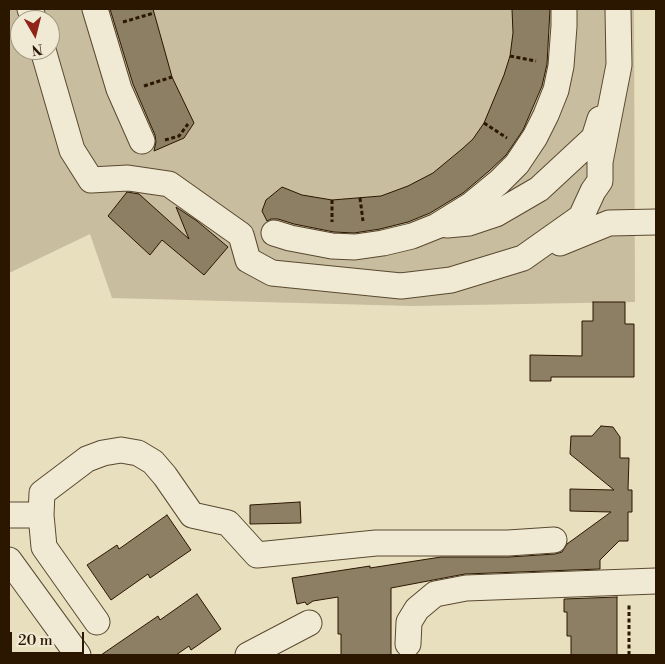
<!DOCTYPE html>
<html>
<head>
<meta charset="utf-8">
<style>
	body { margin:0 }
	#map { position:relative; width:665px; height:664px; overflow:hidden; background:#e8dfbe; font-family:"Libre Bodoni",serif }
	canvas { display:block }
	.frame { position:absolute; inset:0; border:10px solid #2b1700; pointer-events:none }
	.north { position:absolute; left:10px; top:10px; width:50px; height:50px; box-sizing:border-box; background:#f0ead5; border:1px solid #a19680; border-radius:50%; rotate:172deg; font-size:14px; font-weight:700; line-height:20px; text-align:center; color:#2b1700 }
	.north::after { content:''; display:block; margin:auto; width:18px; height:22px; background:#8f2418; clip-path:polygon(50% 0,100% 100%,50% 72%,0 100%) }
	.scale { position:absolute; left:10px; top:632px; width:74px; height:22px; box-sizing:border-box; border:2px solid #2b1700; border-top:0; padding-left:6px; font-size:15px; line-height:18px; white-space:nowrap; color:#2b1700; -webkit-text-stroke:4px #f0ead5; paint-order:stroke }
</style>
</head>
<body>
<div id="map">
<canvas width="665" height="664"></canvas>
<div class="frame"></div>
<div class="north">N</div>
<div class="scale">20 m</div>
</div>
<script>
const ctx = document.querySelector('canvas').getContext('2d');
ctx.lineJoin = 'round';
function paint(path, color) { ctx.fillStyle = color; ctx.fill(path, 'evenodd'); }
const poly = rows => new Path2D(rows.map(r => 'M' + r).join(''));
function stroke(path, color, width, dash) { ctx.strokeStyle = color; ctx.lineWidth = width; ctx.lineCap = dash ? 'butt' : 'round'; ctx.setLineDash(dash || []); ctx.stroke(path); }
const green = poly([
	[9,9,634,9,635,302,412,306,112,298,90,234,9,273],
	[20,20,50,20,50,50,20,50]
]);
const building = poly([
	[110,9,153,9,172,77,194,123,184,138,154,151,156,142,155,135,133,84,110,9],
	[512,9,550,9,547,64,542,86,523,130,506,155,489,171,463,193,430,213,408,222,380,229,354,233,334,232,294,224,278,219,271,219,267,221,262,211,266,200,282,187,302,195,332,200,381,196,408,186,433,173,462,149,473,139,484,123,504,75,510,56,513,33,512,9],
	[127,192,139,194,189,239,176,207,197,221,228,247,204,275,162,240,150,255,108,216,127,192],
	[593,302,625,302,625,324,634,324,634,377,551,377,551,381,530,381,530,355,582,356,582,321,593,321,593,302],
	[601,426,613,427,620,437,620,458,629,458,628,490,632,490,632,512,628,512,628,541,619,541,600,560,600,569,465,574,391,588,391,655,341,655,341,634,338,634,338,597,313,601,307,605,305,602,297,604,292,578,370,566,370,568,441,557,509,557,555,554,562,552,567,544,611,512,570,511,570,489,614,490,570,454,571,436,592,436,601,426],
	[300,502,301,523,250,524,250,505,300,502],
	[167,515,191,550,150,578,148,574,111,600,87,565,117,545,119,549,167,515],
	[197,594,221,629,191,650,189,646,176,655,101,655,158,616,160,620,197,594],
	[617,597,617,655,571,655,571,636,567,636,567,612,564,612,564,599,617,597]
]);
const path = poly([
	[123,22,154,13],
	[510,56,536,61],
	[144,86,172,77],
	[484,123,507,138],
	[165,140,179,136,188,124],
	[360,198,363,221],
	[332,200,332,222],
	[629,655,629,605]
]);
const minor = poly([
	[30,9,34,20],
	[95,9,119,89,142,141],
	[43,50,72,150,91,180,128,178,169,184,241,235,248,260,272,273,401,286,451,280,523,258,581,217,593,191,600,181,600,162,619,65,618,9],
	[447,225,469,223,496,214,539,189,594,138,600,119],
	[274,233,290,238,332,246,355,247,383,243,412,236,437,226,471,205,499,182,517,164,535,137,546,115,556,90,561,66,564,26,564,9],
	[560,243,609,223,656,222],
	[9,515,41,515,44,547,97,622],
	[41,515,42,493,87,459,103,453,121,450,138,453,153,462,165,476,192,515,228,523,257,555,376,543,508,543,554,540],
	[9,560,78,655],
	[408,644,409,622,417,609,435,594,466,588,656,581],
	[248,655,309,623]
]);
paint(green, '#c8bd9e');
paint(building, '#8d7f63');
stroke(building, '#2b1700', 1);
stroke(minor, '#5a4930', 27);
stroke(path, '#2b1700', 3, [4, 2.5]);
stroke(minor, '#f0ead5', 25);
</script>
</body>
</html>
